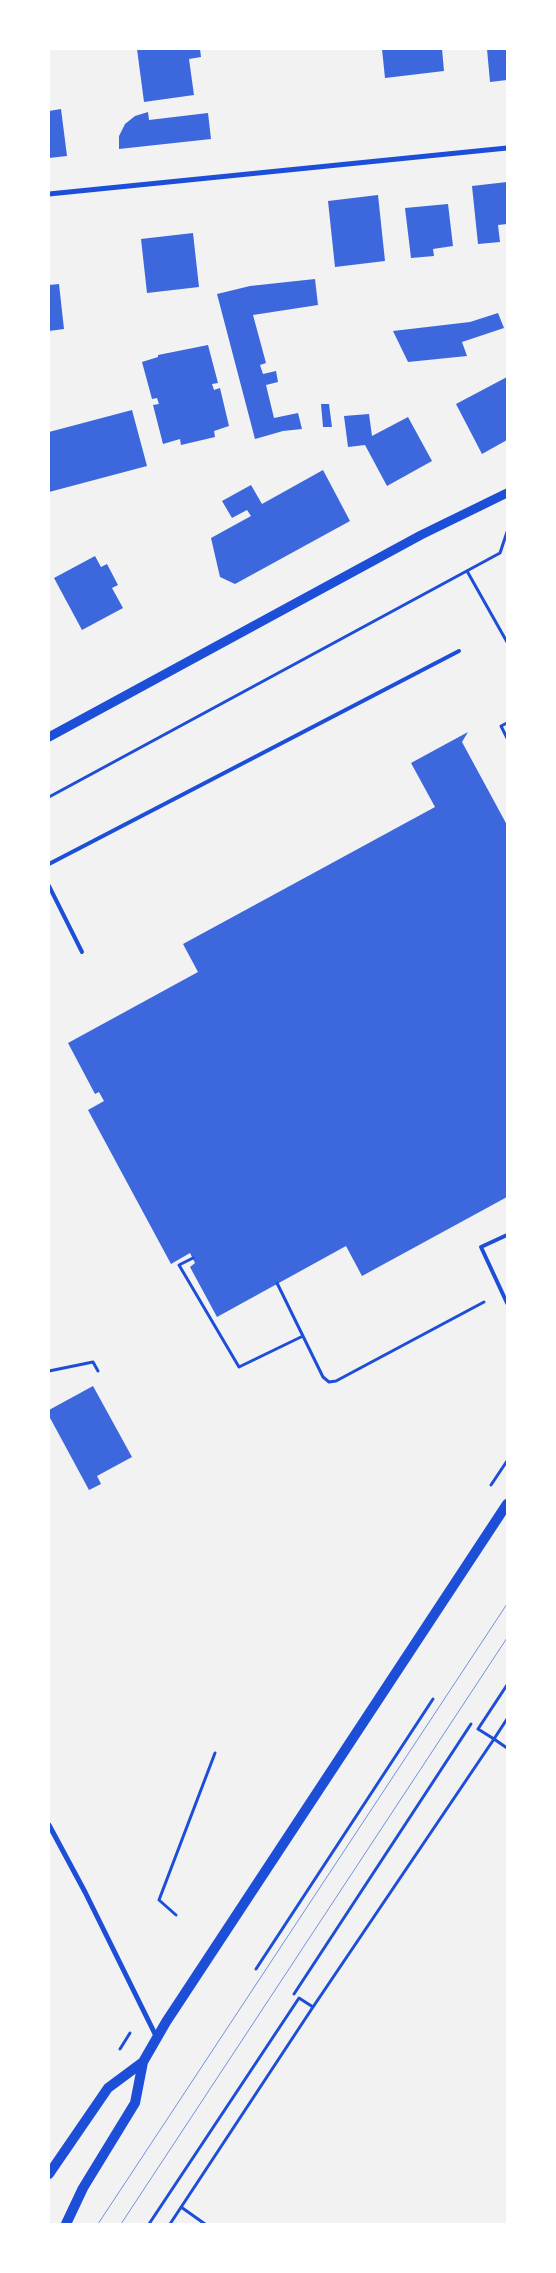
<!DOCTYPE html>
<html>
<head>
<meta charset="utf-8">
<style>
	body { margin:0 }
	#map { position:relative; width:556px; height:2273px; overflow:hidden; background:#f2f2f2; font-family:Figtree,sans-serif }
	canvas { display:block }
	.frame { position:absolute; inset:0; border:50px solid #fff; pointer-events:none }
</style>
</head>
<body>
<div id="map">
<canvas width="556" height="2273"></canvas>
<div class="frame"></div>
</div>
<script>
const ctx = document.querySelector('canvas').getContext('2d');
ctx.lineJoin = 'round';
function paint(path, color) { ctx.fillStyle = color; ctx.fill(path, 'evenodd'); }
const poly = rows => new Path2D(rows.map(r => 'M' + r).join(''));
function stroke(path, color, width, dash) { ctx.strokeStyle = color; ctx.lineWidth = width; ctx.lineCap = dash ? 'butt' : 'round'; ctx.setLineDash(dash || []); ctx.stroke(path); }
const building = poly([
	[137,49,200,49,201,57,189,59,194,95,144,102],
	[382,49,442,49,444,71,385,78],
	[487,49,507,49,507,80,490,82],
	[61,109,67,156,49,158,49,111],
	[148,112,149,120,208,113,211,139,119,149,119,136,125,124,135,116],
	[507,182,507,224,498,225,500,242,478,244,472,186],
	[378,195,385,261,335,267,328,201],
	[448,204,453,246,433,249,434,256,411,258,405,208],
	[193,233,199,287,147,293,141,239],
	[315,279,318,305,253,315,266,363,260,365,263,374,276,371,278,382,266,385,274,418,298,413,302,429,283,431,255,439,217,294,250,286],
	[59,284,64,329,49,331,49,285],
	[498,313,504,328,462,342,467,356,408,362,393,331,470,322],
	[208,345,218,383,212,384,214,390,220,388,229,426,214,431,215,437,181,445,180,439,163,444,153,405,159,404,157,398,152,399,142,362,158,357,158,355],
	[507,377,507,440,482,454,456,404],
	[321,404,329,404,332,427,323,427],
	[132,410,147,466,49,492,49,432],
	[369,414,372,436,408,417,432,461,387,486,365,445,348,447,344,416],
	[323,470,350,521,235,584,220,577,211,538,251,516,247,510,232,518,222,501,251,485,262,504],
	[95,556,101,567,107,564,118,585,112,588,123,608,82,630,54,578],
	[468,732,462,742,507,825,507,1197,362,1276,346,1246,217,1317,190,1267,195,1263,190,1253,171,1264,88,1110,104,1101,99,1092,95,1094,68,1043,198,972,183,944,435,807,411,763],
	[93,1386,132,1457,97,1476,101,1484,89,1490,49,1416,49,1410]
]);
const path = poly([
	[467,571,507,642],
	[507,723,501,726,507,738],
	[49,797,500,553,507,532],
	[193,1258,179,1265,239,1367,303,1336],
	[277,1283,323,1377,329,1382,336,1381,484,1302],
	[49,1371,93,1362,98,1371],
	[491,1485,507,1461],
	[507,1719,494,1739,507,1748],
	[176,1915,159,1900,215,1753],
	[256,1969,433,1699],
	[294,1994,471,1724],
	[120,2049,130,2033],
	[181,2207,205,2224],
	[149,2224,299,1998,313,2007,494,1739,478,1729,507,1685],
	[170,2224,313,2007]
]);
const service = poly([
	[49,864,459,651],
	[49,886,82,952],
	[507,1235,481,1247,507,1303]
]);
const minor = poly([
	[49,194,507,148],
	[49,1825,85,1892,157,2038]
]);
const tertiary = poly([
	[49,737,421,535,507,493]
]);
const secondary = poly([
	[49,2174,108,2088,143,2062],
	[66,2224,83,2188,135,2103,143,2062,166,2022,507,1504]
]);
const tram = poly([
	[98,2224,507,1604],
	[121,2224,507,1638]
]);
paint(building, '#3d67dc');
stroke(path, '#1d4ed8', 3);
stroke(service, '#1d4ed8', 4);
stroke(minor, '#1d4ed8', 5);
stroke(tertiary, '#1d4ed8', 9);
stroke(secondary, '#1d4ed8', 10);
stroke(tram, '#7290e2', 1);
</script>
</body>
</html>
